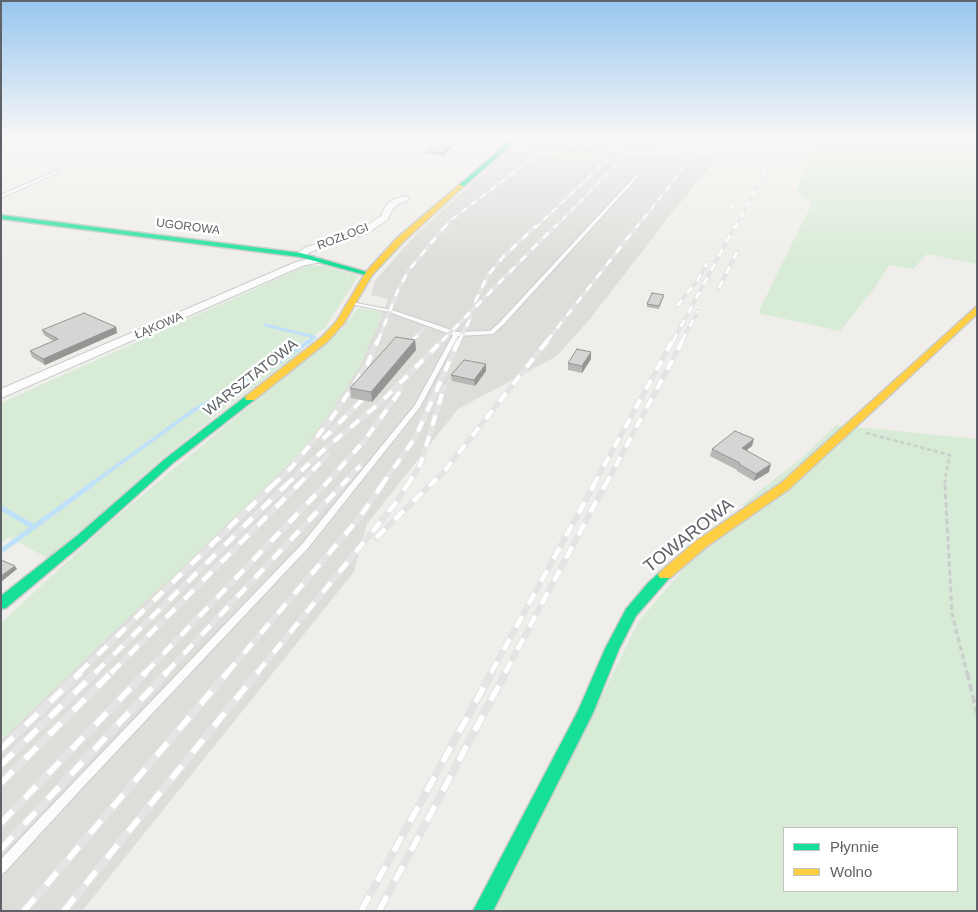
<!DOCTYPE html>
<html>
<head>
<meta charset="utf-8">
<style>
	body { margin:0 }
	#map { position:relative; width:978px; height:912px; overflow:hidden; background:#efeeea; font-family:Helvetica,sans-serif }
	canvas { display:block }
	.frame { position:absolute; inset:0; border:2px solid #5f6368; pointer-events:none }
	.legend { position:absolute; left:783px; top:827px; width:175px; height:65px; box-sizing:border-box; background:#fff; border:1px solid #bfc1c3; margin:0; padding:6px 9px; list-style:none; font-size:15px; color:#5f6368 }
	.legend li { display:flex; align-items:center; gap:10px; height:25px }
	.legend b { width:25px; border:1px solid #bfc1c3 }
</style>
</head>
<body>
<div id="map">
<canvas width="978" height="912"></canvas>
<div class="frame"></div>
<ul class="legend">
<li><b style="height:6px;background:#16e098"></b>Płynnie</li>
<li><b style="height:6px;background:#ffcf43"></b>Wolno</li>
</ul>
</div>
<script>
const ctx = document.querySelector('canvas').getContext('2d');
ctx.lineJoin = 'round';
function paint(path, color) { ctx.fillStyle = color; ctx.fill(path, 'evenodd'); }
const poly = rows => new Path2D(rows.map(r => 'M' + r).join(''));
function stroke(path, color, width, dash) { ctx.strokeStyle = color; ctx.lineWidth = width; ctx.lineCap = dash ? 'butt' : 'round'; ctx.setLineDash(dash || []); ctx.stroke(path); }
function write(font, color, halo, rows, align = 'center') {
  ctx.font = font + ' Helvetica,sans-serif'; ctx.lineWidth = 5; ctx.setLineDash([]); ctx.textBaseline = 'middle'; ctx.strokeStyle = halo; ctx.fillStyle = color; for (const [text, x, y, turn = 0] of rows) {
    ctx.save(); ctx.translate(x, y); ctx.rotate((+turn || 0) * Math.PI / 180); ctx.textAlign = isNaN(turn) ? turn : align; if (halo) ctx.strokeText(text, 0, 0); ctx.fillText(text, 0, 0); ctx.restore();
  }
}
const industrial = poly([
	[507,151,595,160,606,153,695,159,704,156,717,159,675,209,589,320,557,356,458,409,367,524,354,572,82,911,1,911,1,739,380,320,388,299,371,295,375,281,415,235]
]);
const green = poly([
	[538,139,760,139,745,143,704,139,681,143,655,152,612,150,594,155,570,156,530,152,532,143],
	[816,139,977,139,977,264,927,254,913,269,889,265,876,286,840,331,758,313,812,203,796,192],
	[306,266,324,266,358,276,325,328,295,347,302,351,225,408,156,464,49,559,9,537,1,543,1,403],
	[358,308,383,312,361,364,328,417,292,462,1,740,1,623,109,523,341,330],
	[836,425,977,439,977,911,495,911,639,621,693,558,757,512,742,505,804,456],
	[784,828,957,828,957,891,784,891]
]);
const streamFar2 = poly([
	[265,325,315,337,309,341]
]);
const streamFar1 = poly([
	[89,486,194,410,273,366,311,340]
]);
const stream = poly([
	[1,508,34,527,1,551],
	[34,527,91,485]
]);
const pathFar3 = poly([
	[736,147,757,142,758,139],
	[521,148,657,155,670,154,706,144,716,144,739,148,738,154],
	[627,152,637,148,646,139]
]);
const pathFar2 = poly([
	[866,433,950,455,945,478,945,486]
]);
const pathFar1 = poly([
	[945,485,952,614,967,673]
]);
const path = poly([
	[967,672,977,713]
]);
const lane = poly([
	[56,171,59,172,1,198,1,195,56,171],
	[636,175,639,176,503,325,493,334,458,336,420,407,308,548,82,788,5,872,1,874,1,859,74,782,302,544,415,405,453,335,389,312,351,304,351,302,392,310,457,332,490,331,499,323,636,175]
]);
const street = poly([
	[192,139,198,139,192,145,188,145,187,144,192,139],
	[405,196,409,198,408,200,398,204,392,210,388,219,368,233,310,252,304,257,298,257,296,255,304,248,362,229,381,216,385,207,392,200,405,196],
	[317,257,322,260,320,262,302,266,1,398,1,389,296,262,317,257]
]);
const fast = poly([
	[512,139,518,139,463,187,459,187,459,185,512,139],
	[1,215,301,253,373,274,369,276,300,257,1,219,1,215],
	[250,395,254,396,255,398,254,400,173,463,86,541,6,608,1,609,1,596,78,535,165,459,246,396,250,395],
	[665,570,670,572,672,575,636,616,619,649,593,713,493,911,473,911,578,711,605,649,626,609,648,583,660,572,665,570]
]);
const slow = poly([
	[459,185,464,186,402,243,372,275,344,323,328,341,254,400,246,400,245,398,246,396,322,337,336,322,366,272,396,239,459,185],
	[977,306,977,314,789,489,706,547,670,578,660,578,658,575,660,572,696,541,781,483,977,306]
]);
const railFar4 = poly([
	[731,208,734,202],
	[444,228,451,220,537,155],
	[535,228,607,160],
	[554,228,623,158],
	[636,228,688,162],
	[735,228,783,139]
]);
const railFar3 = poly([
	[719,288,737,252],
	[475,302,488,275,503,257,536,226],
	[677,306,697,281,707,263],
	[378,341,398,290,409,270,445,226],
	[412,341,423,329],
	[442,341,555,226],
	[459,341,471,317],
	[547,341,637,226],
	[673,341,735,226],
	[682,341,698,311]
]);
const railFar2 = poly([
	[406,348,413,340],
	[323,439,362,400],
	[272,486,291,468,329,422,367,365,378,340],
	[285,486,327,447,381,402,443,340],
	[297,486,328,455],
	[324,486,364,441,401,390],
	[341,486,360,466],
	[381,486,415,438,459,340],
	[407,486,421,463,444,387],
	[429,486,443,473,548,340],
	[593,486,673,340],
	[605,486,683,340]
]);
const railFar1 = poly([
	[376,538,430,485],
	[79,673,273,485],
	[95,673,286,485],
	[111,673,298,485],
	[145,673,325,485],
	[166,673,342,485],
	[227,673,360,517,382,485],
	[257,673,399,499,407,485],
	[491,673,594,485],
	[505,673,605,485]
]);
const rail = poly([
	[1,749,81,672],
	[1,765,96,672],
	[1,783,112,672],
	[1,823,146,672],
	[1,849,167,672],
	[24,911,228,672],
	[64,911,258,672],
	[361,911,492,672],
	[379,911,506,672]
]);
const wall = poly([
	[437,139,458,139,444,156,426,154,426,151],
	[664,295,663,298,659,309,647,307,647,304],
	[116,327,117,333,45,365,32,357,30,351,53,341,44,335,42,330],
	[415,340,416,350,372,402,351,398,350,388],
	[591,359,582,373,568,370,568,363],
	[486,364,486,371,475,386,452,381,451,375],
	[752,446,747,450,769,472,754,481,737,471,737,470,710,456,712,449]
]);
const shadedWall = poly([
	[456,139,458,139,444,156,444,153],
	[116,327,117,333,45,365,43,359],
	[415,340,416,350,372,402,371,392],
	[591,352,591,359,582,373,582,366],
	[486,364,486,371,475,386,474,380],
	[754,439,752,446,740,455,742,448],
	[771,464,769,472,754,481,756,474],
	[15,566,17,569,1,582,1,576]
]);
const building = poly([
	[437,139,456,139,444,153,426,151,437,139],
	[652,293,664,295,659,306,647,304,652,293],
	[84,313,116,327,43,359,30,351,58,339,42,330,84,313],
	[396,337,415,340,371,392,350,388,396,337],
	[577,349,591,352,582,366,568,363,577,349],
	[464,360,486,364,474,380,451,375,464,360],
	[735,431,754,439,742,448,771,464,756,474,739,464,740,463,712,449,735,431],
	[1,560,15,566,1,576,1,560]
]);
const farStreetnames = [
	["UGOROWA",188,227,7],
	["ROZŁOGI",343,237,-21],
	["ŁĄKOWA",159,326,-23]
];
const streetNames = [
	["WARSZTATOWA",251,378,-38]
];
const nearStreetnames = [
	["TOWAROWA",689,536,-38]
];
paint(industrial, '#dfddda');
paint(green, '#d8ebd6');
stroke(streamFar2, '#bfe0f9', 3);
stroke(streamFar1, '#bfe0f9', 4);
stroke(stream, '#bfe0f9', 5);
stroke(lane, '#cbcccc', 2);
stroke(street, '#cbcccc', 2);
stroke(fast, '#cacacb', 3);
stroke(slow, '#cacacb', 3);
stroke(pathFar3, '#cacfcc', 1, [2.5, 1]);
stroke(pathFar2, '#cacfcc', 2.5, [4.5, 2.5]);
stroke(pathFar1, '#cacfcc', 3, [5.5, 3]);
stroke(path, '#cacfcc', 4, [8, 4]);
paint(lane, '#fdfcfc');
paint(street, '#fdfcfc');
paint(fast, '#16e098');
paint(slow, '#ffcf43');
stroke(railFar4, '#e4e4e4', 3);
stroke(railFar3, '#e4e4e4', 4);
stroke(railFar2, '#e4e4e4', 5.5);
stroke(railFar1, '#e4e4e4', 6);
stroke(rail, '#e4e4e4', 8);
stroke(railFar4, '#fff', 2, [6]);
stroke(railFar3, '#fff', 2.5, [8]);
stroke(railFar2, '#fff', 4, [11]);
stroke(railFar1, '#fff', 4.5, [13]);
stroke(rail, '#fff', 5.5, [17]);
paint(wall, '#b8b7b5');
paint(shadedWall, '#969594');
paint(building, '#d6d5d3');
stroke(building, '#969594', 1);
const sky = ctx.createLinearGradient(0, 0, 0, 266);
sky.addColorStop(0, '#97c6ef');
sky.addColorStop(0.52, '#f8f7f6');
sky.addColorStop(1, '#f8f7f600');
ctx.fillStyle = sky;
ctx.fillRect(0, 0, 978, 266);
write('12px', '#5f6368', '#fff', farStreetnames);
write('15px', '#5f6368', '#fff', streetNames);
write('18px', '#5f6368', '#fff', nearStreetnames);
</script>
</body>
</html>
